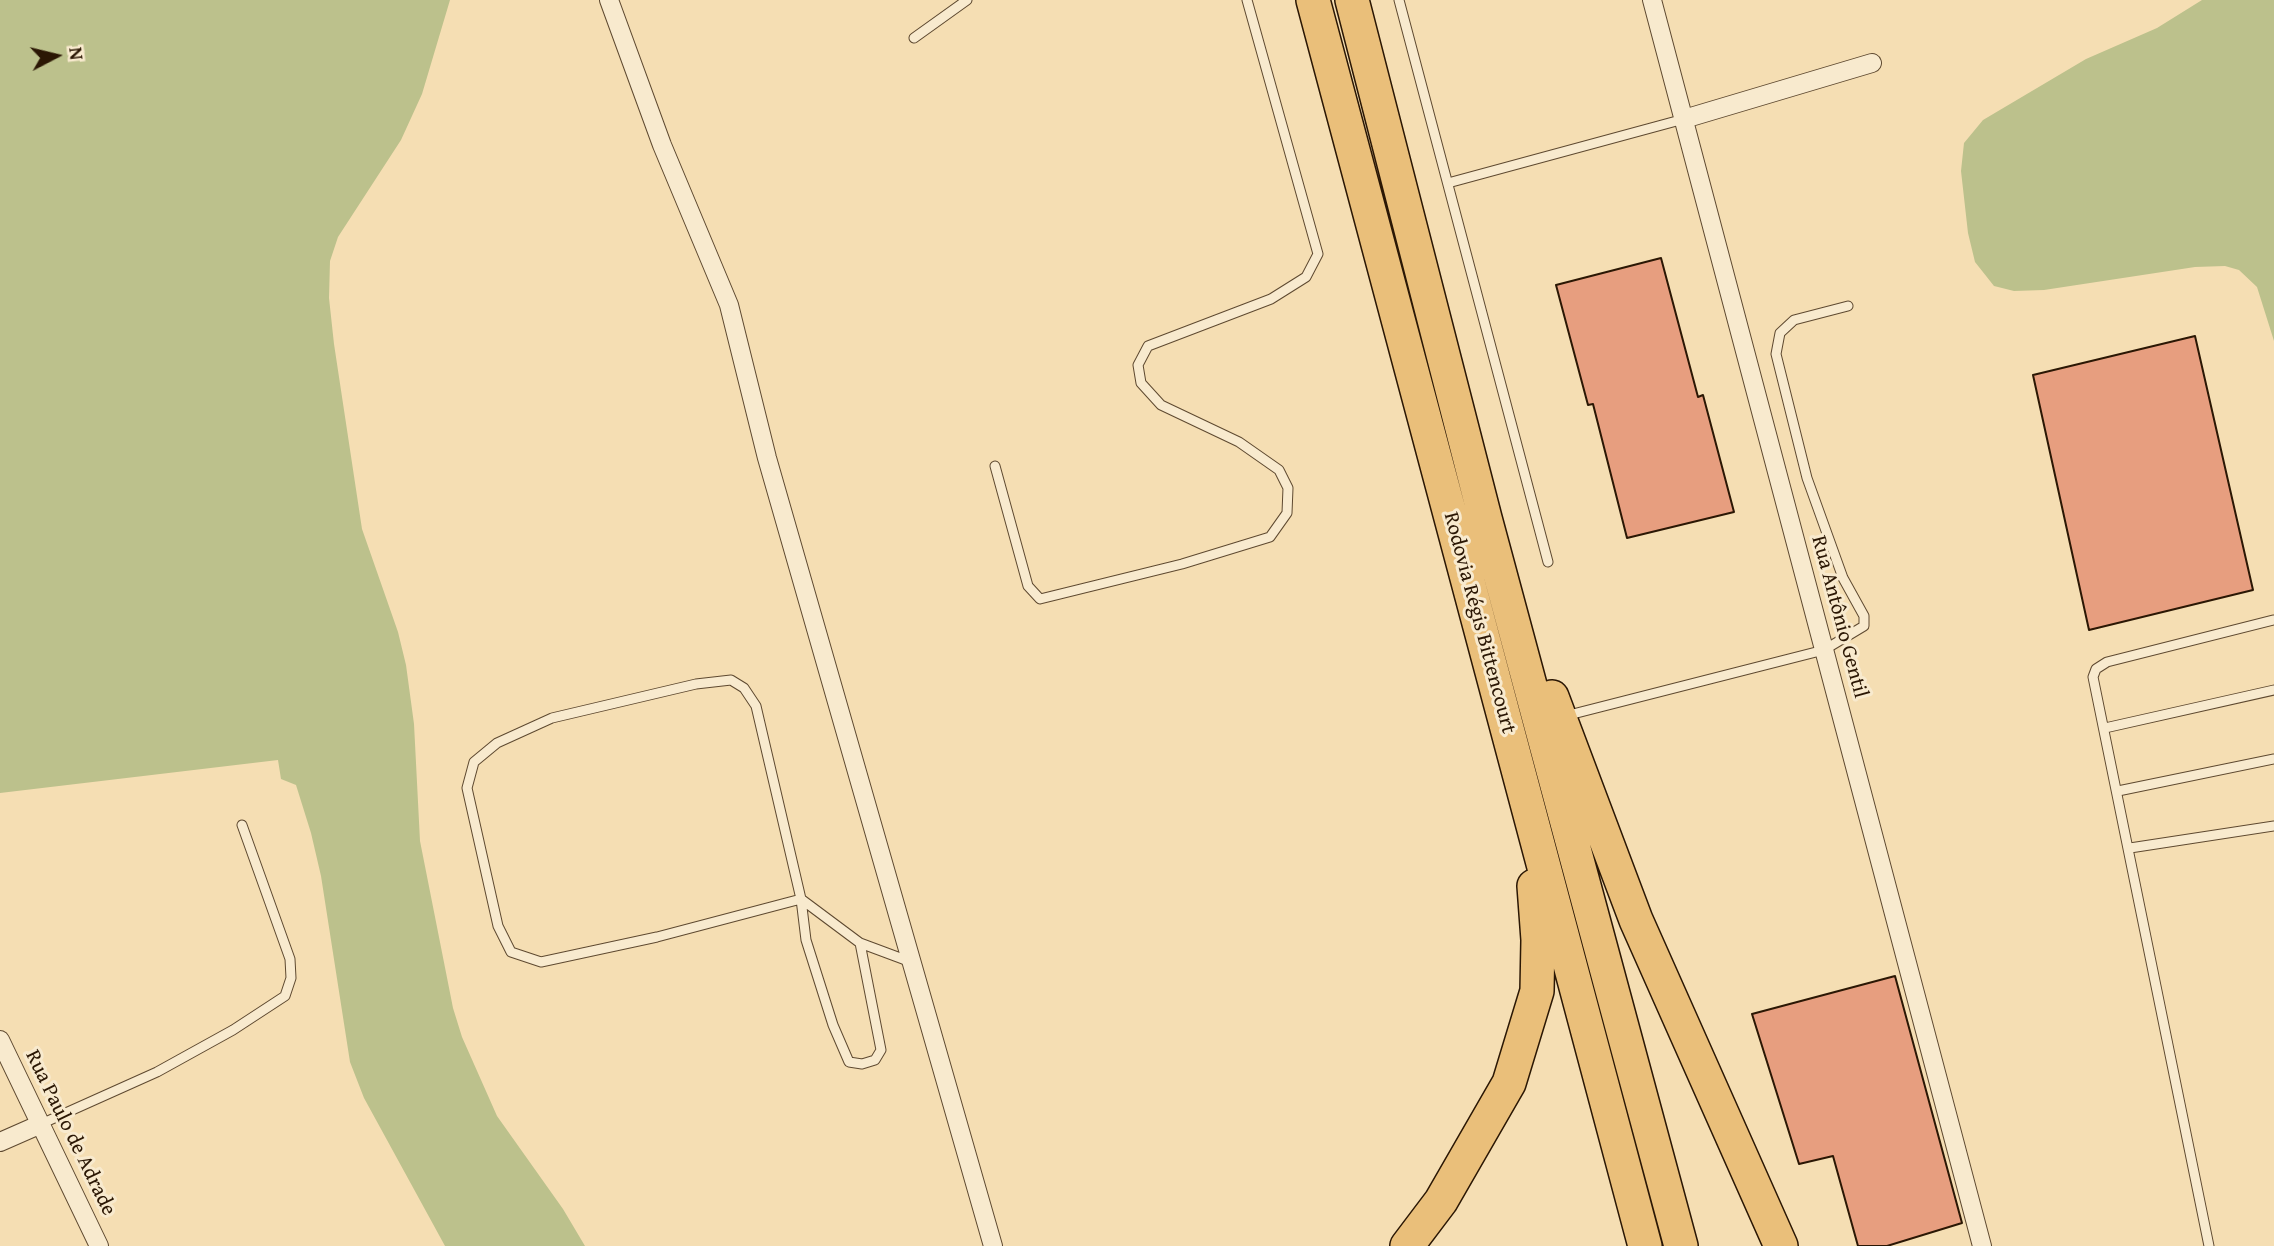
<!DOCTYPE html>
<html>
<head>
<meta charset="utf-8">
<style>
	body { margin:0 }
	#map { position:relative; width:2274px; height:1246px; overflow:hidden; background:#f5deb3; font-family:"Gentium Book Plus",serif }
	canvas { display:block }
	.north { position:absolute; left:21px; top:21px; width:70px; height:70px; -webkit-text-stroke:5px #f8eace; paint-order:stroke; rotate:83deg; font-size:19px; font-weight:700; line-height:28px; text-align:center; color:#2b1704 }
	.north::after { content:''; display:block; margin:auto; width:24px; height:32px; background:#2b1704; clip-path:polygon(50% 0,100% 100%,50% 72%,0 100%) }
</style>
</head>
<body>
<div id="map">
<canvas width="2274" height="1246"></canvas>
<div class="north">N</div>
</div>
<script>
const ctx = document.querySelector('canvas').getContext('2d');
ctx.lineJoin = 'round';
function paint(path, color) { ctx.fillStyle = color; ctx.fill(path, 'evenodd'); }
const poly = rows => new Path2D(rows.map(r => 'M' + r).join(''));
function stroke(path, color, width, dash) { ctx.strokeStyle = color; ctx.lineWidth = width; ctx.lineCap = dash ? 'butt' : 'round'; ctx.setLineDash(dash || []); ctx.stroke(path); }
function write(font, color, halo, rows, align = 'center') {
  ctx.font = font + ' "Gentium Book Plus",serif'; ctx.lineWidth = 6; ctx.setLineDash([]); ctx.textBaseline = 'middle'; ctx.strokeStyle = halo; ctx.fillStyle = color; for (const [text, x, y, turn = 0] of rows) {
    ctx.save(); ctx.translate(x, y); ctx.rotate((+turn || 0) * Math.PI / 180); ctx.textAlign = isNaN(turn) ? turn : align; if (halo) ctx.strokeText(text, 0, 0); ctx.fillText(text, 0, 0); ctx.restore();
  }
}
const green = poly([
	[0,0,450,0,422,94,401,140,338,237,330,261,329,298,334,344,362,529,398,632,406,665,414,724,420,841,453,1008,462,1037,497,1116,563,1209,585,1246,445,1246,364,1098,350,1062,321,876,311,833,296,785,281,779,278,760,0,793],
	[2202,0,2274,0,2274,341,2257,287,2239,270,2225,266,2195,267,2044,290,2014,291,1994,286,1975,262,1968,233,1961,171,1964,143,1983,120,2086,59,2157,28]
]);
const building = poly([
	[1661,258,1698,397,1703,395,1734,512,1627,538,1593,404,1588,405,1556,285,1661,258],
	[2195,336,2253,590,2089,630,2033,375,2195,336],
	[1895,976,1962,1223,1887,1246,1858,1246,1833,1156,1799,1164,1752,1014,1895,976]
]);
const service = poly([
	[1399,0,1548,562],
	[914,38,967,0],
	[1448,183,1684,119],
	[995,466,1028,586,1040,599,1182,564,1270,537,1287,513,1288,488,1279,470,1239,442,1161,405,1141,383,1138,365,1148,346,1271,299,1306,277,1318,254,1247,0],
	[1565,716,1824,650,1864,626,1864,616,1843,578,1807,478,1776,354,1780,333,1794,320,1848,306],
	[2105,728,2274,690],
	[2118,791,2274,759],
	[2130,848,2274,826],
	[801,899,657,937,541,962,511,952,498,926,467,788,474,762,497,743,552,718,696,684,731,680,744,688,756,706,801,899,806,940,833,1025,849,1062,862,1064,875,1060,881,1050,860,943],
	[801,899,860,943,911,962],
	[41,1124,157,1072,233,1030,285,996,291,978,290,959,242,825],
	[2209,1246,2093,677,2096,669,2107,662,2273,620]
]);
const minor = poly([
	[609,0,662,145,729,305,767,458,993,1246],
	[1652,0,1982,1246],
	[1684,119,1872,63],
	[0,1040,99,1246],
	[0,1142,41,1124]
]);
const motorway = poly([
	[1313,0,1645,1246],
	[1352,0,1485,518,1681,1246],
	[1552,697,1636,920,1781,1246],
	[1407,1246,1441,1201,1509,1083,1537,991,1538,940,1534,886]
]);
const streetNames = [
	["Rua Antônio Gentil",1839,617,75],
	["Rodovia Régis Bittencourt",1479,623,75],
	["Rua Paulo de Adrade",70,1133,64]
];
paint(green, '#bcc18c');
paint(building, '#e79e7f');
stroke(building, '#2b1704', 2);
stroke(service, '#5e4930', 11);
stroke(minor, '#5e4930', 20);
stroke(motorway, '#2b1704', 36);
stroke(service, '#f8eace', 9);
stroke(minor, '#f8eace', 18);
stroke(motorway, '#eabf7a', 33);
write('21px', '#2b1704', '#f8eace', streetNames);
</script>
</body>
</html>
